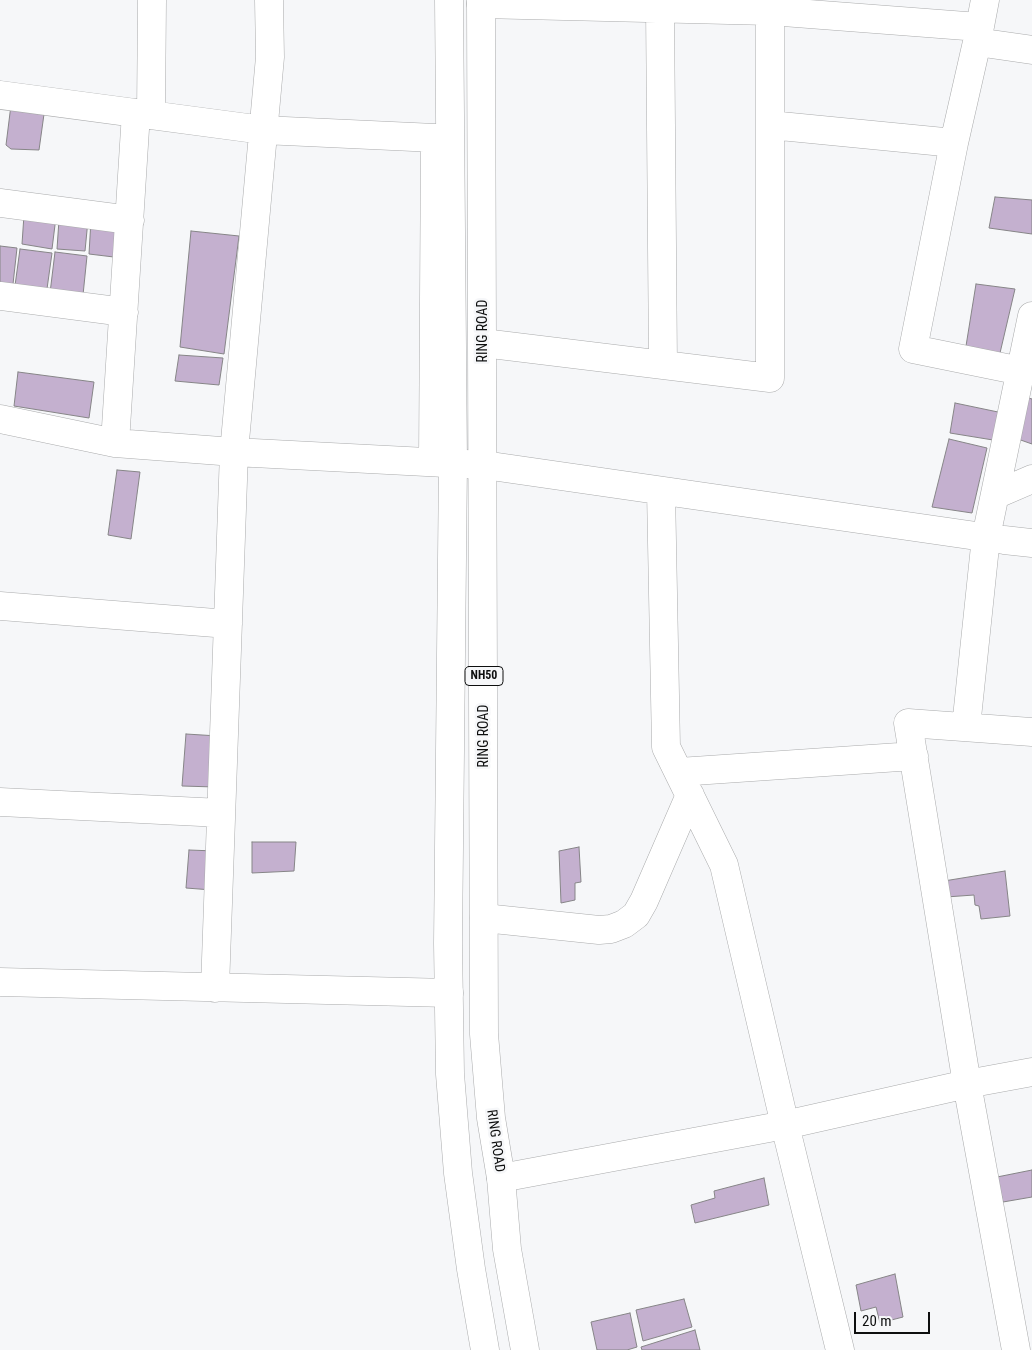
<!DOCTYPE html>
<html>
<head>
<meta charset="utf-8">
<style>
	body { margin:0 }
	#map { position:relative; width:1032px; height:1350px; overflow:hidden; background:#f6f7f9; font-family:"Roboto Condensed",sans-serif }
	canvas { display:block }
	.scale { position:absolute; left:854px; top:1312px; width:76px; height:22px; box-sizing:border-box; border:2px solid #0e0f0f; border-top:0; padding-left:6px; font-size:15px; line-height:18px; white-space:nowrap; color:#0e0f0f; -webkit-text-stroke:4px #f6f7f9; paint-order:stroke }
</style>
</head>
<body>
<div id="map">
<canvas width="1032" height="1350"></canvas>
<div class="scale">20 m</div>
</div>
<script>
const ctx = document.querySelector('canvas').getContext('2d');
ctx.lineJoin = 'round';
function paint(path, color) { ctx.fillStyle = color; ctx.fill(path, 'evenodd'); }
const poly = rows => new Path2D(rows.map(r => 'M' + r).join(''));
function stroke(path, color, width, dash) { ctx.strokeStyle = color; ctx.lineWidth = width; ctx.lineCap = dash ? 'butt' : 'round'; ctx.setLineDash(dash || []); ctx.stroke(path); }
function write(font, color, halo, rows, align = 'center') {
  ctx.font = font + ' "Roboto Condensed",sans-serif'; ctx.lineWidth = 5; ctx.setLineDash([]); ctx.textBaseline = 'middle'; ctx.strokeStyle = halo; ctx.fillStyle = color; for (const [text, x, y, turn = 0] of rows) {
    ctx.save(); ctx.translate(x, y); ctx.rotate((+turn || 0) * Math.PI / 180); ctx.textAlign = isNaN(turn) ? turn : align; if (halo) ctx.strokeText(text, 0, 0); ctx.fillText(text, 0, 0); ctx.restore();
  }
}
const building = poly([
	[11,105,45,107,39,150,11,149,6,145,11,105],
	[995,197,1032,200,1032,234,989,228,995,197],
	[24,215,56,217,52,249,22,244,24,215],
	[59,220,88,220,85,251,57,249,59,220],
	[91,220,124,224,122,258,89,254,91,220],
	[191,231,239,236,224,354,180,347,191,231],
	[0,246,17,248,12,293,0,291,0,246],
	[20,249,52,253,46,296,14,293,20,249],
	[55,252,87,256,83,295,50,293,55,252],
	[976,284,1015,289,1000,353,966,346,976,284],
	[179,355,223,358,219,385,175,381,179,355],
	[18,372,94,382,89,418,14,406,18,372],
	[1025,397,1032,399,1032,444,1015,438,1025,397],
	[955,403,998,412,993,440,950,433,955,403],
	[949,439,987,448,972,513,932,507,949,439],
	[117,470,140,472,131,539,108,535,117,470],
	[186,734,218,736,215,787,182,786,186,734],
	[252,842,296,842,294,871,252,873,252,842],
	[579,847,581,882,575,883,575,900,561,903,559,851,579,847],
	[189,850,215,851,212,890,186,888,189,850],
	[1005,871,1010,916,981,919,979,906,975,905,974,895,946,897,944,881,1005,871],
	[1032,1170,1032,1197,1003,1202,997,1177,1032,1170],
	[764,1178,769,1205,695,1223,691,1205,715,1198,714,1191,764,1178],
	[895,1274,903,1317,880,1323,876,1307,861,1311,856,1285,895,1274],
	[684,1299,692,1327,643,1341,636,1310,684,1299],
	[630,1313,637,1347,627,1350,597,1350,591,1322,630,1313],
	[695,1330,700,1350,642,1350,641,1347,695,1330]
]);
const minor = poly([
	[985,0,977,42,1032,50],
	[481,4,770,11,770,378,483,343],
	[660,8,663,365],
	[770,11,979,27],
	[977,42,954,143,913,349,1021,371],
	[0,95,263,130,435,138,433,461],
	[151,115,152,0],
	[770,125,954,143],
	[0,203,130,220],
	[0,296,124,312],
	[0,419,115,443,234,452,484,465,1004,540,1032,543],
	[115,443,136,113],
	[661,491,666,747,724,865,785,1125,840,1350],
	[995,495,1032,479],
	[0,606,228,624],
	[966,727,986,537,1032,316],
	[679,772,914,756],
	[0,802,221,813],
	[484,918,599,930,611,929,624,924,636,915,644,901,690,795],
	[0,982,449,993],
	[215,988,234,452,270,57,269,0],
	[501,1178,785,1125,967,1084,1032,1072],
	[1016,1350,967,1084,908,723,1032,732]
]);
const highway = poly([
	[449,0,453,462,448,943,450,1074,458,1173,471,1269,485,1350],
	[481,0,484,1034,491,1118,501,1178,507,1249,525,1350]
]);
const shields = [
	[484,676,38]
];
const shieldNames = [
	["NH50",484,676]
];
const streetNames = [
	["RING ROAD",483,331,-90],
	["RING ROAD",484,736,-90],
	["RING ROAD",495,1141,82]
];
paint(building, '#c4b0cf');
stroke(building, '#868587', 1);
stroke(minor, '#aaabac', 29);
stroke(highway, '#aaabac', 29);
stroke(minor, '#fff', 28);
stroke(highway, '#fff', 28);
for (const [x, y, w] of shields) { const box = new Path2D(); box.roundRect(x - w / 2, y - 9.5, w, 19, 4); ctx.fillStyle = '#f6f7f9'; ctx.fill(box); stroke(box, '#0e0f0f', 1); }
write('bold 12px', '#0e0f0f', null, shieldNames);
write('14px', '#0e0f0f', '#f6f7f9', streetNames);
</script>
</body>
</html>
